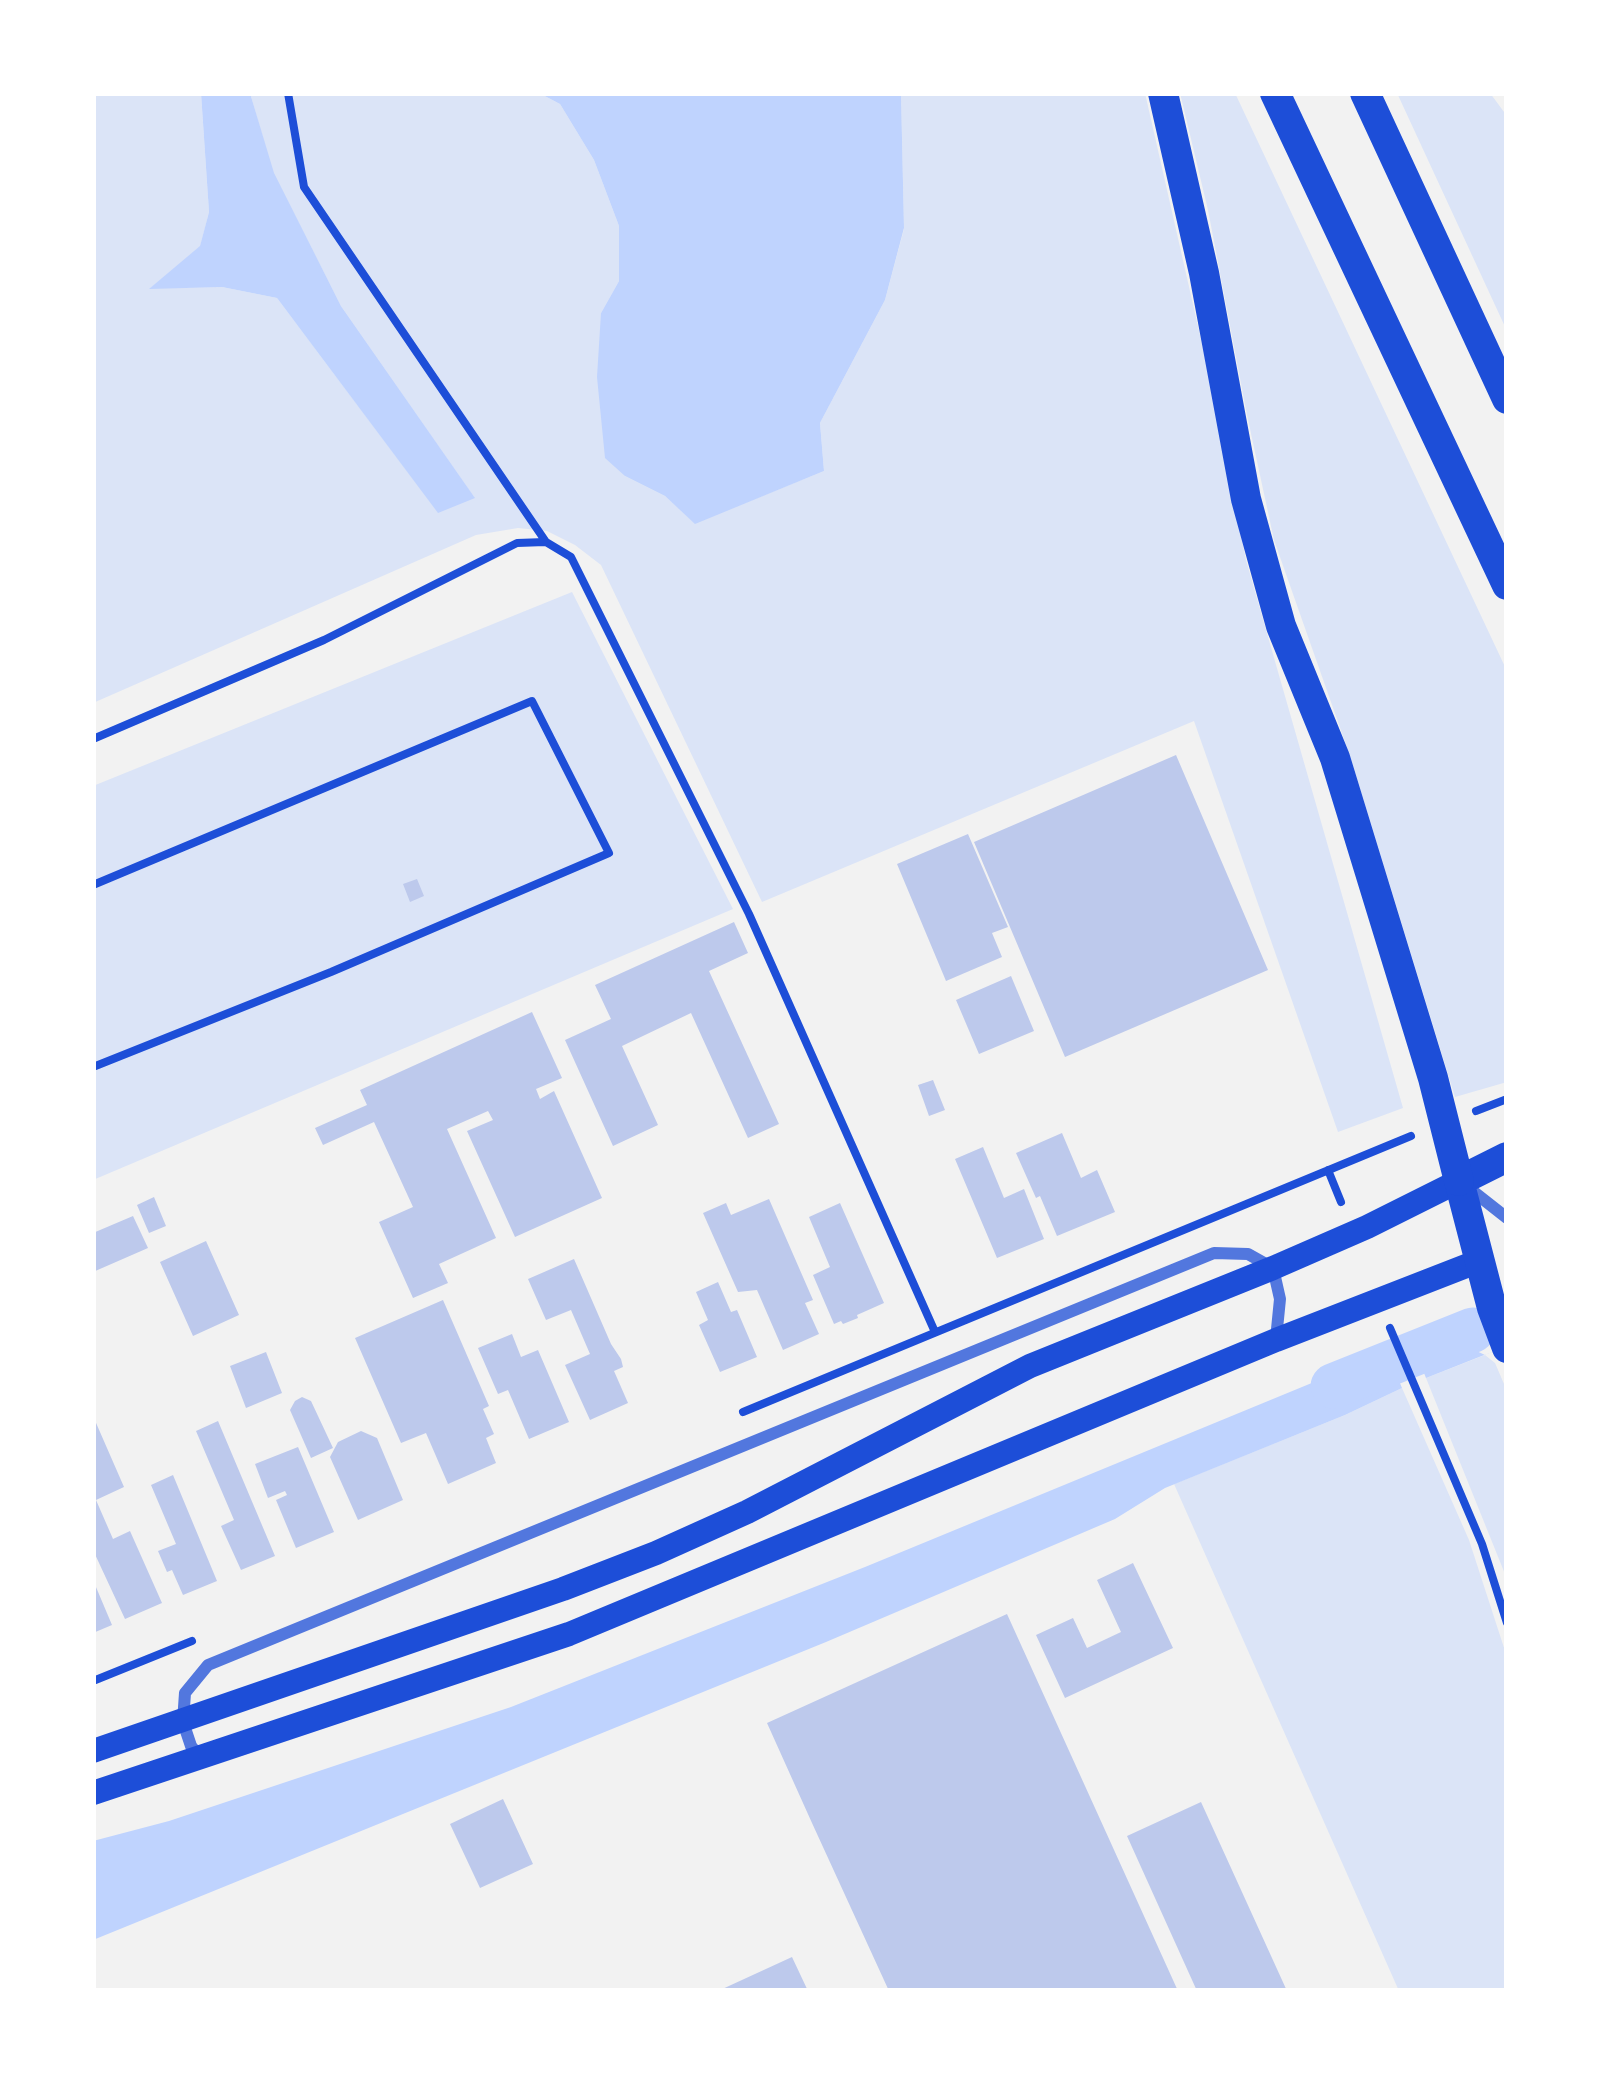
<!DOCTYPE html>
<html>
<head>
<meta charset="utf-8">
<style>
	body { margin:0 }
	#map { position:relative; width:1600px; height:2084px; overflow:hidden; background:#f2f2f2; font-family:"Noto Sans",sans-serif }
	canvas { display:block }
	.frame { position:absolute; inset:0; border:96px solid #fff; pointer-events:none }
</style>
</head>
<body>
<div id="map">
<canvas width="1600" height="2084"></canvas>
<div class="frame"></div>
</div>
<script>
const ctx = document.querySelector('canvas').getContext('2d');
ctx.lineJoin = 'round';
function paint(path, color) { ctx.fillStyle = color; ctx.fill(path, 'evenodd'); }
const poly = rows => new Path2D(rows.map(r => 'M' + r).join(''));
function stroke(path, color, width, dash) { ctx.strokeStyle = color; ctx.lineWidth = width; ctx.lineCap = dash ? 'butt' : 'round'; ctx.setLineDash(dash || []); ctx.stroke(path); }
const green = poly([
	[93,93,201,93,209,212,200,247,151,288,222,287,277,298,438,512,474,497,341,306,273,173,250,93,539,93,560,104,594,160,619,226,619,281,601,313,625,476,665,496,695,523,824,471,820,423,885,300,904,229,901,93,1145,93,1202,344,1246,560,1403,1108,1338,1132,1194,721,762,902,601,565,575,545,547,531,518,528,476,535,93,703],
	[1180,93,1235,93,1507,671,1507,1082,1455,1097,1351,759,1274,540,1247,415,1208,210],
	[1397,93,1490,93,1507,116,1507,331],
	[572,592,733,909,93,1180,93,786],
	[1485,1355,1495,1363,1507,1391,1507,1579,1426,1378],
	[1402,1388,1469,1540,1507,1657,1507,1991,1399,1991,1174,1484,1345,1415]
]);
const water = poly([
	[201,93,250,93,274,173,341,306,475,498,438,513,277,298,222,287,149,289,200,246,209,212],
	[539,93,901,93,904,228,885,300,820,423,824,471,695,524,665,496,625,476,605,458,597,377,601,313,619,281,619,226,594,160,560,104],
	[1507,1302,1507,1346,1426,1378,1411,1341],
	[1387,1352,1402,1388,1345,1415,1165,1488,1115,1519,826,1642,93,1940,93,1841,169,1821,511,1707,865,1567]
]);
const pier = poly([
	[1507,1302,1507,1346,1485,1355,1434,1331]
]);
const canal = poly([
	[1333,1386,1473,1330]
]);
const building = poly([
	[1176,755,1268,970,1065,1057,974,842],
	[968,834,1008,927,992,933,1002,957,946,981,897,864],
	[417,879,424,896,410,902,403,884],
	[734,922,748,953,709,971,779,1124,748,1138,691,1013,622,1046,658,1125,613,1146,565,1040,611,1019,595,985],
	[1011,976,1034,1031,979,1054,956,1000],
	[532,1012,562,1078,536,1089,540,1099,554,1091,602,1198,515,1237,467,1131,493,1120,488,1111,447,1129,496,1238,439,1264,448,1283,413,1298,379,1222,413,1207,374,1122,323,1145,315,1128,367,1105,360,1090],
	[933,1080,945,1110,929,1116,918,1085],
	[1062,1133,1081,1178,1097,1170,1115,1212,1057,1236,1040,1196,1036,1198,1016,1153],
	[983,1147,1004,1198,1024,1189,1044,1239,997,1258,955,1159],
	[154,1197,166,1226,149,1233,137,1205],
	[769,1199,813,1300,805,1303,819,1334,783,1350,757,1290,738,1292,703,1213,726,1203,731,1215],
	[840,1203,884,1303,857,1315,858,1318,843,1324,841,1321,834,1324,813,1275,830,1267,809,1217],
	[133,1216,148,1248,93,1272,93,1233],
	[206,1241,239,1315,193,1336,160,1262],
	[574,1259,611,1344,621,1359,623,1367,614,1371,628,1403,590,1420,565,1365,590,1354,571,1310,546,1320,528,1279],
	[718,1282,731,1312,737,1310,757,1357,720,1372,699,1325,708,1320,696,1292],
	[443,1300,489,1406,483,1409,494,1434,486,1438,496,1463,448,1484,426,1433,401,1443,355,1338],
	[512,1334,521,1357,538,1350,569,1422,529,1439,508,1390,498,1394,478,1348],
	[266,1352,282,1393,246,1408,230,1366],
	[302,1397,311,1401,333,1448,311,1458,290,1410,295,1401],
	[93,1416,124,1487,96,1500,113,1539,130,1531,162,1603,125,1619,93,1550],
	[218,1421,275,1556,241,1570,221,1526,234,1520,196,1431],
	[361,1431,377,1438,403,1500,358,1520,330,1457,338,1442],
	[298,1447,334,1532,296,1548,276,1500,287,1495,285,1491,268,1498,255,1464],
	[173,1475,217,1581,183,1595,172,1570,167,1572,158,1551,176,1544,151,1485],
	[1133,1563,1173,1648,1065,1698,1036,1635,1073,1618,1087,1648,1121,1632,1097,1580],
	[93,1580,112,1625,93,1633],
	[1007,1614,1178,1991,889,1991,812,1823,767,1723],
	[503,1799,533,1864,480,1888,450,1824],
	[1201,1802,1287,1991,1197,1991,1127,1836],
	[792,1957,808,1991,718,1991]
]);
const path = poly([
	[288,93,304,187,546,542,571,557,749,914,935,1332],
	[93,739,324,640,517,543,545,542],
	[93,885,532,701,609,853,331,972,93,1067],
	[1476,1111,1507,1099],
	[1328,1170,1341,1202],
	[1390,1328,1482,1544,1507,1623],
	[743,1412,1411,1136],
	[93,1681,192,1641]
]);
const minor = poly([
	[1465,1185,1507,1218],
	[201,1759,191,1746,183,1722,185,1693,208,1665,1214,1253,1248,1254,1273,1268,1280,1299,1276,1339]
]);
const secondary = poly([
	[93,1751,563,1589,656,1553,747,1512,1030,1366,1273,1268,1367,1227,1459,1181],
	[93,1793,569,1634,1276,1340,1479,1261]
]);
const primary = poly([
	[1507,1157,1459,1181,1492,1308,1507,1348]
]);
const trunk = poly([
	[1163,93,1204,273,1246,499,1281,626,1335,758,1433,1078,1459,1181],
	[1275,93,1507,585],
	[1365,93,1507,399]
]);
paint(green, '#dbe4f7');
paint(water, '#bfd3fe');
paint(pier, '#f2f2f2');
stroke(canal, '#bfd3fe', 45);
paint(building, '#bdc9ec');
stroke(path, '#1d4ed8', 8);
stroke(minor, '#5277de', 12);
stroke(secondary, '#1d4ed8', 24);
stroke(primary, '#1d4ed8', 30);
stroke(trunk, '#1d4ed8', 30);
</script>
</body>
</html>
